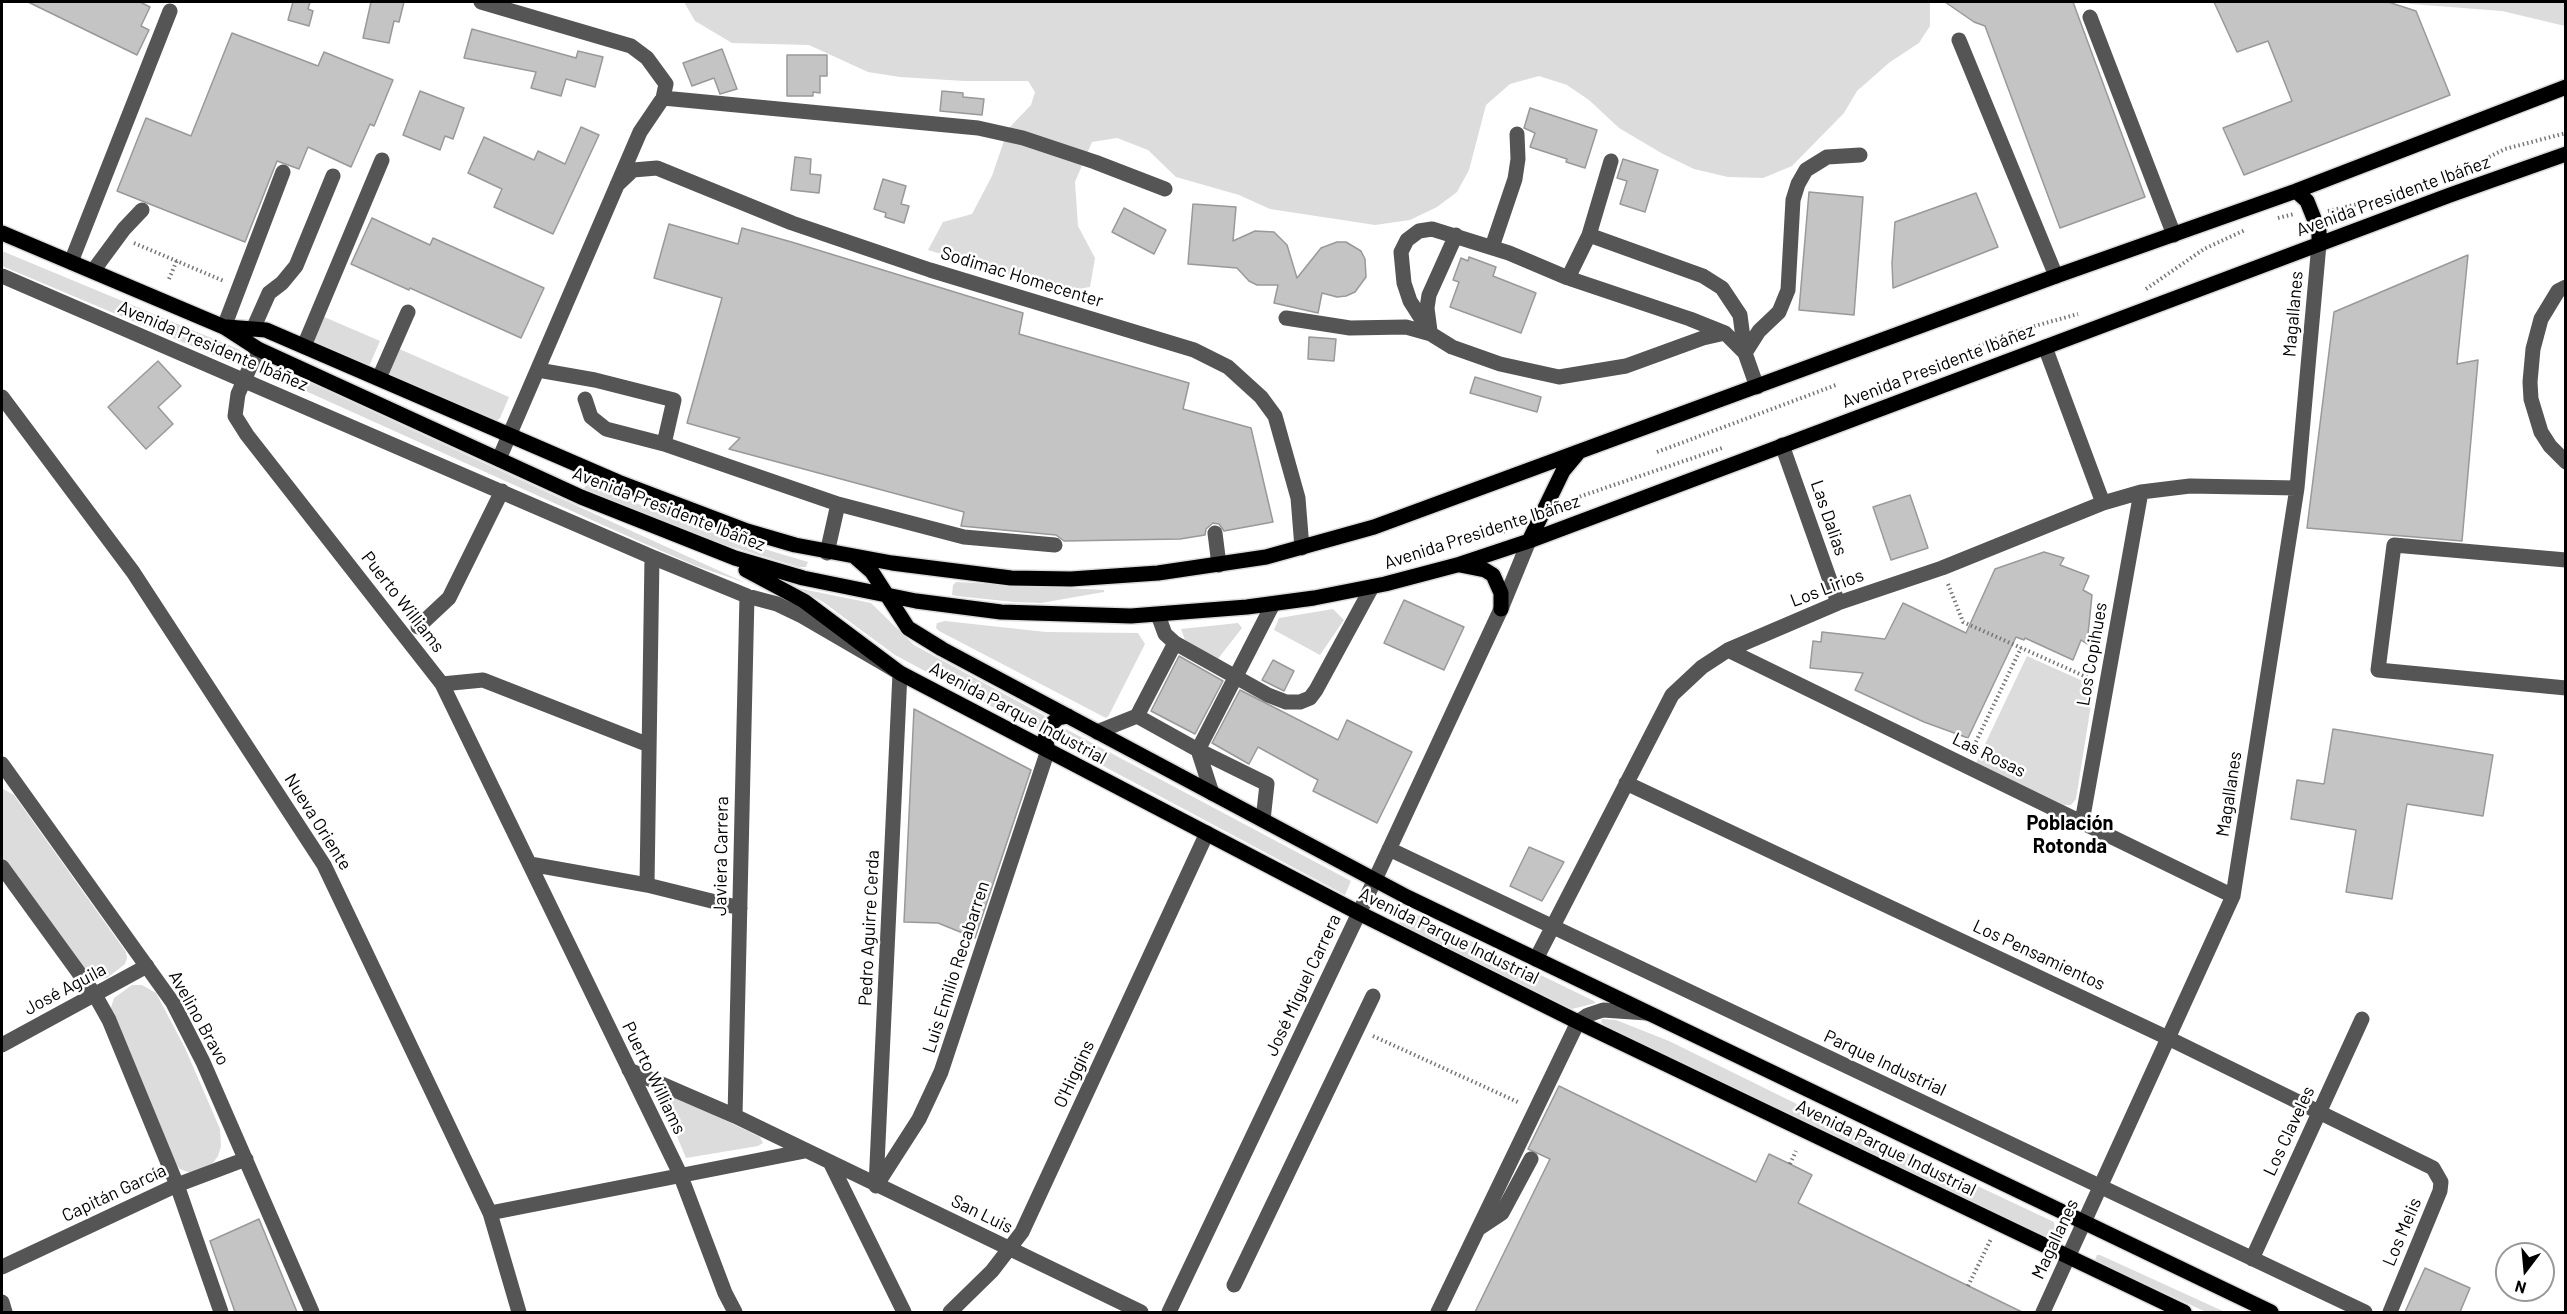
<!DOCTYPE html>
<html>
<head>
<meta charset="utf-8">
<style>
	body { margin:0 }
	#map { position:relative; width:2567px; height:1314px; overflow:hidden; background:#fff; font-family:Barlow,sans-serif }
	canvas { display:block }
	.frame { position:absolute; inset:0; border:3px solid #000; pointer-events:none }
	.north { position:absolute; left:2495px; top:1242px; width:60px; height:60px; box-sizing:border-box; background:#fff; border:2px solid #999; border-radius:50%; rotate:196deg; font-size:16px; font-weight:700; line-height:24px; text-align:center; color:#000 }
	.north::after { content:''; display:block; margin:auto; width:21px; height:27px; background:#000; clip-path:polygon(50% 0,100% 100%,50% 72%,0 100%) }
</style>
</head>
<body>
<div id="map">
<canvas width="2567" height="1314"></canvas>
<div class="frame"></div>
<div class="north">N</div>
</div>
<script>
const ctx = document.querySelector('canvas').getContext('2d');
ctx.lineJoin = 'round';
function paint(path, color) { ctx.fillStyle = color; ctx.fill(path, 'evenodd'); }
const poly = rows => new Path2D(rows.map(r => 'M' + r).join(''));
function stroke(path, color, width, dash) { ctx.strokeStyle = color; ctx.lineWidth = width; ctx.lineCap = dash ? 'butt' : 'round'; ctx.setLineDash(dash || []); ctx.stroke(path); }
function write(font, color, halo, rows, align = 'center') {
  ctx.font = font + ' Barlow,sans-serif'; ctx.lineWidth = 5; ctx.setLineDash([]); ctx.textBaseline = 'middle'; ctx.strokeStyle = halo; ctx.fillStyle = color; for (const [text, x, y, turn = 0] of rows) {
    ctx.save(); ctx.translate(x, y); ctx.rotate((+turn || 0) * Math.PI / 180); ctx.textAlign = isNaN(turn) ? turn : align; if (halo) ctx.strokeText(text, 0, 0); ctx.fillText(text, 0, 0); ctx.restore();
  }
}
const green = poly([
	[684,2,1930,2,1930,26,1919,43,1890,62,1857,91,1844,113,1792,166,1763,178,1728,177,1694,169,1663,154,1619,128,1589,100,1567,85,1539,76,1510,84,1486,105,1469,170,1457,192,1437,207,1410,220,1375,225,1270,209,1239,195,1176,177,1148,150,1117,138,1092,142,1075,182,1078,226,1095,258,1090,287,1066,291,928,250,943,222,972,214,992,176,1008,129,1031,105,1035,92,1028,81,964,81,900,77,868,72,809,45,732,43,695,21],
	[2404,2,2565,2,2565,26,2502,11,2411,4],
	[2,251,238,349,243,353,244,359,239,364,232,363,2,266],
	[322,316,380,341,370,364,367,367,313,344],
	[397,348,509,397,500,418,495,422,389,375,389,372],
	[293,375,636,533,746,583,696,566,634,539,290,384,289,378],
	[586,484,724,537,808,562,806,567,799,567,722,544,584,489],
	[956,582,1104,590,1104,592,1041,603,1014,602,956,596,952,595,953,585],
	[797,588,871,603,914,645,1045,716,1044,727,1040,729,1030,727,895,655,823,602],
	[1333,609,1344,620,1320,655,1274,630,1279,618],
	[945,621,1046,632,1138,633,1145,644,1109,715,1106,718,939,631,936,628,937,623],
	[1238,623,1242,628,1217,660,1185,640,1181,629],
	[2027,656,2094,686,2076,799,2071,805,2064,805,1976,763],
	[1064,728,1351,881,1345,895,1062,744,1058,733],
	[3,789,14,795,126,952,127,958,125,964,107,978,97,980,80,964,2,858,2,790],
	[1409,911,1594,1001,1596,1003,1572,1009,1402,926,1399,923,1401,918,1403,914],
	[132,985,142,985,156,993,185,1048,220,1129,221,1146,218,1156,213,1163,195,1172,188,1172,180,1169,171,1158,110,1011,114,998],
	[1602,1019,1616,1020,1669,1041,1876,1143,1901,1150,2054,1222,2055,1228,2051,1235,2046,1237,1604,1025,1601,1022],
	[662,1090,760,1137,763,1143,758,1146,686,1158,660,1096],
	[2097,1255,2100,1255,2225,1312,2206,1312,2098,1262,2095,1260]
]);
const building = poly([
	[28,2,140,2,150,7,141,26,149,30,137,55,28,2],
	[293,2,310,2,308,9,313,11,309,26,288,20,293,2],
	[371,2,404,2,399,22,394,21,389,43,363,38,371,2],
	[1945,2,2073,2,2145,197,2060,228,1985,26,1974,22,1945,2],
	[2214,2,2388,2,2416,11,2450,95,2244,175,2223,128,2292,101,2268,41,2237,52,2214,2],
	[472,29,576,58,578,51,603,57,595,87,566,79,561,96,531,88,536,72,464,58,472,29],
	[232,33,318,66,324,52,393,80,374,126,370,124,351,167,308,147,299,169,277,161,245,242,117,191,146,118,191,136,232,33],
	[722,49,737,89,720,94,714,78,692,86,683,63,722,49],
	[787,55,827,55,827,76,820,76,820,93,813,92,813,96,787,96,787,55],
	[420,91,464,108,453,139,445,136,440,150,403,135,420,91],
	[942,91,963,93,963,97,984,99,982,115,940,111,942,91],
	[1530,108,1597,130,1585,168,1566,162,1567,159,1530,147,1535,133,1524,128,1530,108],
	[581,127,599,135,553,234,494,207,502,189,468,173,484,137,534,160,538,151,565,164,581,127],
	[795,157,811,159,810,174,821,175,819,193,791,190,795,157],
	[1623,159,1658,170,1645,212,1620,204,1627,181,1617,178,1623,159],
	[883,179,906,186,901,204,909,206,904,223,885,217,886,213,874,209,883,179],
	[1809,192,1863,197,1854,315,1799,310,1809,192],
	[1976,193,1998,247,1893,288,1892,263,1895,222,1976,193],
	[1193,204,1236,207,1233,241,1255,231,1274,232,1287,245,1297,278,1321,248,1337,242,1346,242,1361,251,1365,259,1366,277,1355,292,1346,296,1337,297,1322,293,1318,313,1274,303,1278,285,1257,285,1249,281,1237,268,1188,264,1193,204],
	[1124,208,1166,230,1154,254,1112,232,1124,208],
	[372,218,430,245,433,238,544,288,521,338,410,288,409,290,351,264,372,218],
	[669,224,738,244,742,228,795,243,1023,313,1019,334,1189,383,1183,409,1251,428,1273,522,1224,531,1219,524,1213,523,1206,529,1205,535,1180,539,1064,541,1056,535,961,526,964,512,729,449,740,438,687,423,722,298,654,278,669,224],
	[2468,255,2457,364,2478,360,2462,541,2307,528,2334,312,2468,255],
	[1469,257,1496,267,1493,276,1536,293,1521,333,1450,307,1459,282,1453,280,1461,258,1468,261,1469,257],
	[1309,337,1336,339,1334,361,1308,359,1309,337],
	[158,361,181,386,158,407,173,424,146,449,108,407,158,361],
	[1475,377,1541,397,1537,412,1470,393,1475,377],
	[1910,495,1928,548,1891,560,1873,507,1910,495],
	[2044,552,2064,558,2060,565,2089,576,2083,590,2092,595,2087,644,2081,640,2073,660,2025,638,2024,640,2016,637,1968,738,1924,722,1855,690,1863,673,1810,668,1813,641,1821,642,1822,632,1885,639,1903,603,1966,633,1995,569,2044,552],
	[1404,600,1464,627,1444,670,1384,643,1404,600],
	[1179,656,1223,681,1195,734,1151,711,1179,656],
	[1273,660,1294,671,1284,691,1262,680,1273,660],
	[1240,690,1338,740,1347,720,1412,752,1377,823,1313,791,1318,780,1258,747,1249,764,1212,743,1240,690],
	[914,709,1031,770,975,938,938,923,904,922,914,709],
	[2333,729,2493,755,2483,816,2407,804,2392,899,2346,892,2356,830,2291,819,2297,780,2324,784,2333,729],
	[1529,847,1564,862,1542,901,1510,886,1529,847],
	[1559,1086,1756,1182,1769,1154,1790,1164,1812,1175,1798,1203,2022,1312,1475,1312,1550,1159,1528,1149,1559,1086],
	[259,1219,297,1312,235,1312,210,1241,259,1219],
	[2425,1268,2470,1288,2460,1312,2405,1312,2425,1268]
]);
const path = poly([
	[2465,169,2505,149,2566,133],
	[2328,211,2388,197],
	[2278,218,2294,214],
	[134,243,224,281],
	[169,279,177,260],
	[2146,289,2204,249,2245,230],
	[1905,379,2006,334,2078,314],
	[1657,452,1836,385],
	[1567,501,1722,448],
	[1503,533,1505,525,1520,518],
	[1948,584,1963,622,2091,679],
	[1972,750,2021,648],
	[1373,1036,1520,1103],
	[1790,1164,1796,1151],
	[1968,1286,1991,1239]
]);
const minor = poly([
	[481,2,631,46,647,58,666,84,663,98,640,132,499,459],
	[2090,17,2174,235],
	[1959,40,2056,276],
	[663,98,978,128,1023,138,1095,162,1165,189],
	[617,185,633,170,657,168,792,223,930,270,1194,350,1228,367,1261,397,1275,416,1298,498,1302,548],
	[1589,235,1703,276,1722,288,1740,315,1745,353],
	[1492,247,1515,179,1518,159,1517,134],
	[71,262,170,11],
	[93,271,124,229,142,210],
	[2,276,652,557,747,596,777,604,802,616,900,673,876,1186],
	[1568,278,1589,235,1611,161],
	[2566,287,2558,291,2541,319,2533,349,2530,382,2531,399,2541,432,2550,446,2566,462],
	[1286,318,1350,328,1406,327,1431,334,1452,347,1500,364,1559,377,1626,366,1703,338,1725,333],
	[224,327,283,172],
	[253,329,269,293,282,283,296,266,333,176],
	[1430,331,1427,308,1429,295,1456,235],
	[1431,334,1410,301,1404,283,1401,252,1407,240,1419,231,1432,229,1509,253,1568,278,1690,319,1725,333,1745,353,1757,387],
	[304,346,382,160],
	[2045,347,2103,503],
	[258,349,238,394,235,416,247,435,442,684,680,1174,725,1293,735,1312],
	[1745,353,1759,331,1779,312,1788,290,1793,200,1798,184,1806,170,1827,157,1860,155],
	[538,370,595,380,674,400,664,444,838,504,827,553],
	[379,378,408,312],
	[2,397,133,572,324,865,490,1213,519,1312],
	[585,399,591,417,606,429,664,444],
	[1782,445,1838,603],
	[838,504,964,537,1055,545],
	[1215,533,1219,565],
	[2566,560,2394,545,2378,670,2566,688],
	[1158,615,1165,634,1175,643,1268,695,1286,702,1300,702,1310,698,1316,690,1372,587],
	[418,627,449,598,502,491],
	[1728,650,2233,896],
	[442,684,483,680,649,745],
	[1137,716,1198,750,1267,784,1263,820],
	[1097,732,1137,716,1175,643],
	[2,764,173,1003,203,1062,312,1312],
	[1626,783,2168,1038,2433,1168,2441,1182,2440,1191,2390,1312],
	[1212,793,1198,750,1273,604],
	[2082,822,2141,492],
	[1389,849,2365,1312],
	[530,864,647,885,740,908],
	[2,867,95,995,109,1020,177,1185,221,1312],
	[647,885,652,557],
	[1536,959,1672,695,1702,667,1728,650,1838,603,1942,568,2103,503,2141,492,2190,486,2297,488],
	[2,1045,147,966],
	[629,1070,735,1116,1141,1312],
	[735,1116,747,596],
	[831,1164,904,1312],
	[876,1186,919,1119,941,1072,1048,750],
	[490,1213,805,1151],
	[1478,1229,1502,1213,1531,1159],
	[2252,1259,2362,1019],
	[2,1267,177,1185,246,1159],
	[1234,1285,1373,996],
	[2,1302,5,1312],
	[950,1312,992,1271,1022,1232,1207,833],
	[1169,1312,1379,871,1501,609,1529,541],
	[1438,1312,1578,1022,1588,1015,1603,1010,1647,1013],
	[2043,1312,2233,896,2297,488,2319,244]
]);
const major = poly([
	[2296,191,2307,201,2319,231,2319,244],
	[2,233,224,327,258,349,581,497,735,558,803,578,916,601,1001,612,1131,616,1247,607,1314,598,1385,584,1457,565,1529,541,2450,195,2566,154],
	[227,327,266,330,618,482,747,531,795,545,892,563,1011,578,1071,579,1158,573,1266,557,1374,527,2056,276,2296,191,2566,87],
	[1529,541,1563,471,1578,453],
	[855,557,872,572,908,628,942,649,1407,897,2271,1312],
	[1460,565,1485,570,1493,575,1501,593,1501,609],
	[746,570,804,601,900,673,1359,913,1578,1022,2184,1312],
	[1048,750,1045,739,1048,727,1058,718,1068,716]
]);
const streetNames = [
	["Avenida Presidente Ibáñez",2393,196,-20],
	["Sodimac Homecenter",1022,277,17],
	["Magallanes",2293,314,-85],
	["Avenida Presidente Ibáñez",213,346,23],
	["Avenida Presidente Ibáñez",1938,366,-21],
	["Avenida Presidente Ibáñez",669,509,21],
	["Las Dalias",1829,518,71],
	["Avenida Presidente Ibáñez",1482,532,-18],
	["Los Lirios",1827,588,-21],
	["Puerto Williams",403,602,52],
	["Los Copihues",2092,654,-80],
	["Avenida Parque Industrial",1018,713,28],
	["Las Rosas",1989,755,26],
	["Magallanes",2229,794,-81],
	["Nueva Oriente",318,822,58],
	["Javiera Carrera",721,856,-89],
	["Pedro Aguirre Cerda",869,928,-87],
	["Avenida Parque Industrial",1449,936,26],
	["Los Pensamientos",2039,955,25],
	["Luis Emilio Recabarren",956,967,-72],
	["José Miguel Carrera",1303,985,-65],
	["José Aguila",65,989,-28],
	["Avelino Bravo",199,1018,61],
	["Parque Industrial",1885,1063,25],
	["O'Higgins",1074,1074,-65],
	["Puerto Williams",654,1078,64],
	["Los Claveles",2289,1131,-65],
	["Avenida Parque Industrial",1886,1148,26],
	["Capitán García",114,1193,-25],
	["San Luis",982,1214,26],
	["Los Melis",2402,1232,-67],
	["Magallanes",2055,1239,-65]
];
const neighbourhoodNames = [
	["Población",2070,823],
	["Rotonda",2070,846]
];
paint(green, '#dcdcdc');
paint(building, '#c4c4c4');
stroke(building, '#999', 1.5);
stroke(major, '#dbdbdb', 18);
stroke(path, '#777', 4, [1.5, 3]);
stroke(minor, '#555', 15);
stroke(major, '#000', 15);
write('18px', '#000', '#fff', streetNames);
write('bold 20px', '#000', '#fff', neighbourhoodNames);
</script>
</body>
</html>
